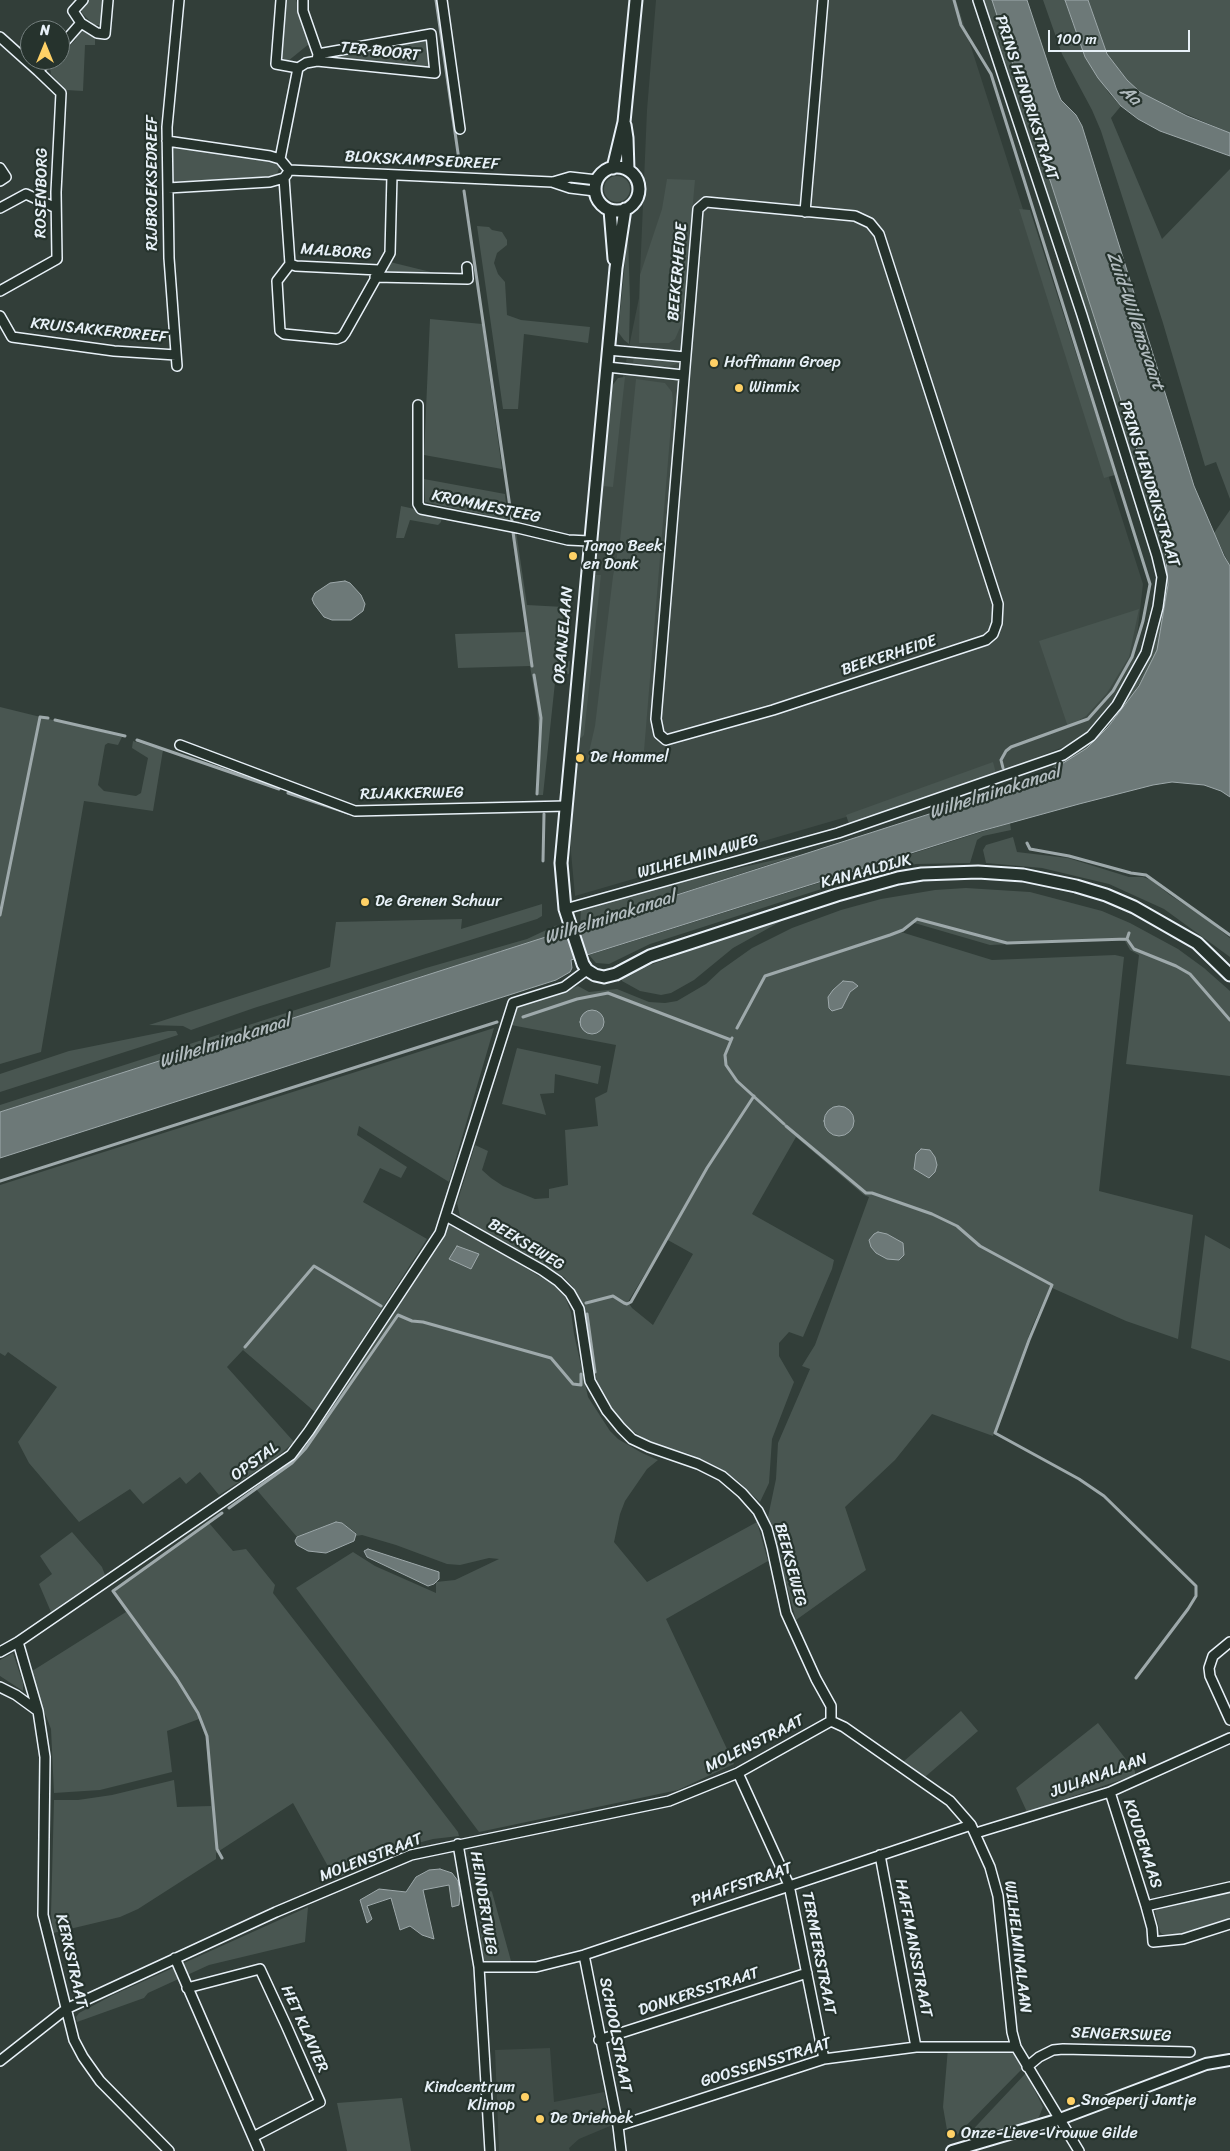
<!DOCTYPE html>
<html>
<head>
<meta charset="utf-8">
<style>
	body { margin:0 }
	#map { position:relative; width:1230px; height:2151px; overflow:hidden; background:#323e39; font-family:Sriracha,sans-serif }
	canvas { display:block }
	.north { position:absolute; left:20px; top:20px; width:50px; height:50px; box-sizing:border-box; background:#26332d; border:1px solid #747f7e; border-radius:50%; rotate:0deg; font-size:14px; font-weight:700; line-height:20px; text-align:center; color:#e8f1f8 }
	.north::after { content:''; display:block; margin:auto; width:18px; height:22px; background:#ffd166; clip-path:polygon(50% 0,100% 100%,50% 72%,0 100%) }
	.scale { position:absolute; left:1048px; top:30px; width:142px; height:22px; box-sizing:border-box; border:2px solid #e8f1f8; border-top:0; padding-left:6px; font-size:15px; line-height:18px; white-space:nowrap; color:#e8f1f8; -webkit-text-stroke:4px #26332d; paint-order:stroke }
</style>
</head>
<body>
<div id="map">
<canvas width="1230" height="2151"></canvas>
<div class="north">N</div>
<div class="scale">100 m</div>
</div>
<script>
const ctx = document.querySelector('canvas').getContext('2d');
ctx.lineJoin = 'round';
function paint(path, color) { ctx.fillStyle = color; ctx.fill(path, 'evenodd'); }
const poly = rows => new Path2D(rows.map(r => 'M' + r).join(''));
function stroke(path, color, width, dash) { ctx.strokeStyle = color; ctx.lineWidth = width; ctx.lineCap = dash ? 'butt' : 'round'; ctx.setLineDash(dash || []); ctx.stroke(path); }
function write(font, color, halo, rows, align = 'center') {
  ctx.font = font + ' Sriracha,sans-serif'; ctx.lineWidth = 4.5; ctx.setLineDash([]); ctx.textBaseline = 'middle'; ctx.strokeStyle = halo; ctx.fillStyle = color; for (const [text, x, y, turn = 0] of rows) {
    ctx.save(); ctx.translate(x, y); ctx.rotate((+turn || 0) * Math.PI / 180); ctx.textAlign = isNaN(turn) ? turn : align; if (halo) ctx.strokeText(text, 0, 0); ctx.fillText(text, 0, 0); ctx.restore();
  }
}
const built = poly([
	[656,0,956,0,1143,584,1134,662,1118,697,1091,736,1013,767,963,783,575,896,569,830,598,498,639,298,647,110],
	[550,2048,554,2102,604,2092,610,2126,579,2139,569,2148,570,2151,499,2151,495,2050]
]);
const green = poly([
	[87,0,105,0,102,23,100,25,94,25,82,13,82,6],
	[284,0,296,0,310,40,309,44,288,61,280,57],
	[982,0,992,0,1164,534,1167,551,1168,585,1157,650,1143,678,1128,702,1097,739,1087,748,1049,772,1055,764,1085,746,1109,724,1143,673,1151,654,1164,597,1163,571],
	[1043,0,1065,0,1073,24,1108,92,1121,106,1111,118,1162,239,1230,169,1230,499,1216,462,1205,466,1163,323,1101,131,1092,110,1062,54],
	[1088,0,1230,0,1230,133,1158,102,1140,92,1127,80,1107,54],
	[84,29,95,37,95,45,85,45,83,91,66,90,51,74,50,68,57,60,60,60,60,57,76,39,76,35,80,31],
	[427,37,432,68,328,61,327,57],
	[177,145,273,162,280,166,277,174,272,176,177,185,171,180,171,149],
	'604 189a13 13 0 1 1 26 0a13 13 0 1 1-26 0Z',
	[667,179,695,180,682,323,675,339,669,343,639,343,640,275,662,209],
	[1019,209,1030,210,1115,475,1104,478],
	[477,226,489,227,492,230,502,232,507,240,507,245,497,253,494,263,498,274,505,282,507,315,521,320,590,327,588,343,524,334,518,409,503,409],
	[628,233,630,302,629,344,624,340,618,332],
	[390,262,447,276,387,272],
	[430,319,482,324,502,469,424,455],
	[634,356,672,360,677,364,668,367,633,363],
	[625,377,613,487,601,486,612,386,618,378],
	[636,379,665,383,672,392,673,401,644,751,587,761,595,726,613,576,620,541],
	[424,479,505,494,508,520,425,502],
	[401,506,442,515,441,522,438,525,410,520,404,538,396,538],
	[1230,510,1230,566,1214,533],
	[511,530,516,531,527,605,564,607,558,665,570,661,569,674,556,673,543,795,537,795,539,734,537,707,530,666,458,668,455,634,526,632],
	[591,575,601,575,584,735,581,738,578,736],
	[1139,609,1129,657,1107,693,1086,716,1068,727,1039,641],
	[0,707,122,737,118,745,108,743,105,745,98,785,104,791,136,796,141,793,148,758,132,748,133,741,163,750,153,811,84,801,41,1052,0,1064],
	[993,762,997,777,849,824,846,815],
	[1010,823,1011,830,983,836,977,840,970,863,916,864,862,876,650,944,609,964,596,963,589,955],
	[1013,837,1017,852,1068,858,1129,877,1143,877,1151,880,1170,895,1205,918,1230,938,1230,957,1164,909,1109,884,1042,868,986,863,983,850,986,845],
	[801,854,638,907,580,926,581,908,726,871],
	[966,888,1030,892,1102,911,1130,923,1178,949,1204,968,1230,991,1230,1076,1126,1064,1139,955,1130,950,1125,941,1109,940,990,945,911,922,901,932,992,960,1115,955,1124,957,1099,1191,1193,1215,1178,1339,1126,1321,1050,1287,1032,1327,993,1436,932,1414,895,1460,845,1507,866,1570,796,1620,768,1517,776,1479,778,1443,810,1369,802,1366,815,1345,869,1197,864,1195,796,1137,752,1214,834,1260,832,1269,803,1337,789,1332,779,1343,779,1356,794,1382,772,1439,769,1483,760,1502,738,1481,721,1469,689,1454,650,1442,631,1430,611,1409,598,1387,584,1314,573,1287,564,1277,463,1219,460,1216,457,1203,475,1145,488,1151,482,1170,491,1178,503,1186,535,1199,549,1198,549,1189,568,1185,565,1130,598,1126,595,1098,607,1092,616,1045,511,1025,516,1008,578,986,589,992,617,989,649,1002,665,1003,677,1001,706,984,721,970,752,948,792,928,841,910,881,899,935,890],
	[590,1011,599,1014,603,1020,597,1033,595,1034,587,1033],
	[666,1239,693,1254,653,1325,632,1308,628,1302],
	[542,904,542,916,537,919,254,1008,191,1030,183,1026,149,1025,330,967,336,922,462,919,461,929],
	[794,914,733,948,694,980,671,993,661,995,640,991,622,981,622,978,633,971],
	[557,925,562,932,0,1112,0,1105,426,968,527,939],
	[494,1028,449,1182,359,1126,357,1135,407,1167,401,1178,380,1168,363,1202,427,1239,315,1412,243,1350,227,1367,294,1442,276,1458,219,1495,200,1472,186,1484,180,1477,143,1504,130,1489,79,1522,29,1463,18,1442,57,1387,8,1352,5,1356,0,1353,0,1185],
	[168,1031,176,1031,178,1035,0,1092,0,1074,69,1051],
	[517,1048,601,1066,598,1084,555,1074,554,1093,540,1094,546,1115,502,1104],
	[448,1224,509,1258,554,1285,564,1294,571,1312,574,1334,588,1397,610,1431,618,1439,642,1453,658,1460,647,1469,625,1501,620,1514,614,1542,647,1582,757,1522,768,1561,666,1619,734,1764,678,1790,479,1832,296,1588,353,1552,375,1566,436,1593,436,1582,455,1580,499,1559,489,1558,460,1565,447,1564,396,1545,362,1535,356,1536,356,1533,342,1523,336,1522,297,1537,256,1489,287,1466,321,1424,428,1260],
	[1205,1235,1230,1249,1230,1361,1191,1348],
	[209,1523,233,1551,246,1549,275,1585,273,1593,389,1742,458,1832,459,1836,433,1839,399,1848,391,1844,385,1847,383,1856,335,1879,293,1803,216,1853,216,1859,138,1909,120,1917,53,1933,51,1914,54,1800,78,1800,112,1795,174,1780,177,1807,211,1806,206,1738,199,1719,167,1731,172,1772,100,1790,54,1793,51,1729,29,1673,126,1612,113,1592],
	[72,1532,102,1567,105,1575,51,1612,39,1584,52,1574,40,1556],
	[13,1653,23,1683,23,1691,0,1676,0,1660],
	[961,1711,978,1731,925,1777,903,1762],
	[1098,1723,1135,1771,1135,1775,1027,1812,1016,1788],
	[491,1891,492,1892,511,1961,482,1961,478,1895],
	[1230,1891,1230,1918,1177,1935,1162,1934,1160,1932,1155,1912,1157,1907],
	[308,1907,305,1942,209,1965,148,1993,144,1998,77,2022,76,2017,79,2013,113,1995],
	[948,2048,1012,2051,1023,2068,955,2137,951,2129,947,2130,943,2107],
	[1026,2073,1043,2107,1038,2119,965,2138],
	[402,2098,411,2151,347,2151,337,2103]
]);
const water = poly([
	[992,0,1027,0,1056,88,1061,100,1076,115,1082,126,1194,486,1224,556,1230,566,1230,797,1221,791,1204,785,1172,782,1153,785,1079,804,981,831,571,960,572,968,570,972,556,980,0,1158,0,1112,1001,791,1049,772,1087,748,1108,727,1139,686,1157,650,1168,585,1164,534,992,0],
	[1065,0,1088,0,1107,54,1127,80,1140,92,1187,116,1230,133,1230,156,1160,131,1138,119,1121,106,1098,78,1085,57,1065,0],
	[345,581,350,583,361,595,365,604,363,611,351,620,332,620,324,617,314,604,312,599,315,593,330,583,345,581],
	[843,981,853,982,858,986,850,992,842,1008,832,1011,829,1008,828,997,833,990,843,981],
	'580 1022a12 12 0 1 1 24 0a12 12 0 1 1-24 0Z',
	'824 1121a15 15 0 1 1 30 0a15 15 0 1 1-30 0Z',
	[921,1149,930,1150,935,1157,937,1165,935,1172,929,1178,914,1169,916,1154,921,1149],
	[878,1232,887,1234,903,1243,904,1255,899,1260,887,1259,876,1253,871,1247,869,1240,874,1234,878,1232],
	[457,1246,479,1254,471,1269,449,1259,457,1246],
	[336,1522,342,1523,356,1534,354,1541,326,1553,308,1551,297,1545,295,1541,297,1537,336,1522],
	[368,1549,439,1572,439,1579,434,1584,428,1586,367,1557,364,1551,368,1549],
	[440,1869,452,1873,458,1881,460,1895,459,1905,452,1907,449,1885,423,1890,434,1939,422,1935,410,1926,400,1930,391,1898,367,1906,372,1919,367,1923,360,1900,379,1889,406,1892,416,1877,429,1870,440,1869]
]);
const stream = poly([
	[436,0,460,167],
	[954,0,961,25,991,74,1150,584,1143,621,1132,657,1113,691,1088,719,1011,747,1006,751,1001,760,1003,768],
	[464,191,512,521],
	[513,532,532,666],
	[534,675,541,718,537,794],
	[55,720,125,736],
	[137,740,279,789],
	[288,793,348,813],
	[1027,843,1030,849,1069,856,1131,873,1146,875,1230,935],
	[543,861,544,814],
	[0,915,40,717,48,718],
	[1129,933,1127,939,1134,949,1176,966,1190,974,1230,1020],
	[523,1017,577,999,608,993,731,1040],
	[737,1028,765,976,890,935,903,930,917,919,1007,943,1127,939],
	[732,1038,725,1055,726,1065,737,1081,784,1124],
	[786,1126,866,1193,872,1193,932,1214,957,1226,980,1246,1052,1285,1029,1340,995,1433,1079,1479,1104,1496,1196,1586,1196,1596,1188,1609,1136,1678],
	[0,1181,497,1022],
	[586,1303,613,1296,624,1303,627,1304,631,1302,707,1168,754,1096],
	[587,1314,595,1372],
	[245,1347,314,1266,381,1306],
	[229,1508,292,1463,306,1448,398,1315,412,1321,423,1322,551,1358,573,1384,581,1385,581,1374],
	[222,1858,217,1849,207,1736,198,1713,177,1679,113,1591,222,1513]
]);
const minor = poly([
	[83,0,73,11,81,23,97,33,105,34,108,0],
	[281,0,276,64,298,68],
	[442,0,460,129],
	[0,37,38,71,48,60],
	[60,47,81,23],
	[317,61,435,73,431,34,318,54],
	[167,141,270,156,280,159,289,170,552,182,570,188,595,191],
	[280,159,298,68,306,63,317,61,318,54,303,11,303,0],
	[0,168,6,177,0,181],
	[284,178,290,264,277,281,280,331,284,334,337,339,342,337,345,333,390,253,392,175],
	[553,182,570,177,597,180],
	[168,188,270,182,284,178,287,174],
	[706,202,855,216,870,223,879,234,998,604,997,623,993,634,986,640,773,710,666,740,659,734,656,719,698,209,706,202],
	[0,208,26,194,56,208],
	[805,212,823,0],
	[290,264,296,266,379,270],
	[375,277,468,279,467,267],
	[0,291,57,259,56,192,61,93,38,71],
	[0,316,12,337,114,351,176,355],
	[608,350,685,357],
	[177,366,169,258,167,127,179,0],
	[607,367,683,375],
	[418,405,418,504,421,509,518,528,568,540,589,541],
	[180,745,355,811,566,806],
	[565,909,838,833,1063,755,1091,736,1117,705,1146,653,1158,607,1162,577,1157,556,1082,315,978,0],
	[446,1216,542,1270,558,1281,570,1293,579,1309,590,1381,607,1411,621,1428,632,1439,649,1447,698,1464,722,1476,742,1493,758,1511,767,1529,772,1548,786,1613,816,1679,831,1706,831,1721],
	[18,1642,38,1711,45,1757,43,1915,74,2040,83,2057,100,2081,169,2151],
	[1230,1642,1213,1656,1209,1668,1210,1676,1230,1720],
	[0,1652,18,1642,291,1455,309,1431,440,1233,513,1003,564,987,587,970],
	[0,1687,16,1695,38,1711],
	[831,1721,844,1727,950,1801,971,1825,990,1867,998,1896,1012,2032,1016,2047,1079,2151],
	[738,1773,789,1885,824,2059],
	[1110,1792,1146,1906,1152,1928,1153,1942,1183,1939,1230,1924],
	[976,1833,1110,1792,1230,1738],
	[458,1844,479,1967,490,2151],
	[880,1855,916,2047],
	[1146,1906,1230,1887],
	[584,1955,618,2126,621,2151],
	[175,1958,259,2151],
	[479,1967,536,1967,584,1955,971,1825],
	[187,1988,260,1969,286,2025,320,2102,253,2137],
	[599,2040,807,1973],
	[0,2061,66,2009,276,1912,411,1855,669,1801,738,1773,831,1721],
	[1027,2067,1039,2057,1053,2050,1063,2049,1190,2052],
	[618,2126,824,2059,916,2047,1016,2047]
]);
const tertiary = poly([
	[952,2151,1060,2119,1206,2064,1230,2060]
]);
const secondary = poly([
	[625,125,627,138,628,170],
	'595 189a22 22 0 1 1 44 0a22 22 0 1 1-44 0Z',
	[613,168,624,122,636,0],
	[625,209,616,268,561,863,565,909,583,964,587,970,595,975,604,977,616,974,650,956,837,895,898,878,922,874,978,872,1023,875,1076,886,1106,895,1134,907,1197,943,1230,975],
	[610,210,614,259]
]);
const markers = [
	[714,363,5,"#ffd166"],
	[739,388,5,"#ffd166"],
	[573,556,5,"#ffd166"],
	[580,758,5,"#ffd166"],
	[365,902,5,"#ffd166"],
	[525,2097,5,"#ffd166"],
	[1071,2101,5,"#ffd166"],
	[540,2119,5,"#ffd166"],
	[951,2134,5,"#ffd166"]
];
const streetNames = [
	["TER BOORT",380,52,6],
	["PRINS HENDRIKSTRAAT",1026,98,72],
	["BLOKSKAMPSEDREEF",422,161,3],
	["RIJBROEKSEDREEF",153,183,-90],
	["ROSENBORG",42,193,-89],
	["MALBORG",336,252,4],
	["BEEKERHEIDE",678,272,-85],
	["KRUISAKKERDREEF",99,331,6],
	["PRINS HENDRIKSTRAAT",1149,484,73],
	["KROMMESTEEG",486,507,12],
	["ORANJELAAN",564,635,-85],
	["BEEKERHEIDE",889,656,-18],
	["RIJAKKERWEG",412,794,-1],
	["WILHELMINAWEG",698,857,-16],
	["KANAALDIJK",866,872,-15],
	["BEEKSEWEG",526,1245,31],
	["OPSTAL",255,1462,-36],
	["BEEKSEWEG",790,1565,75],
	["MOLENSTRAAT",755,1744,-27],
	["JULIANALAAN",1099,1776,-20],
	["KOUDEMAAS",1142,1844,72],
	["MOLENSTRAAT",371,1858,-21],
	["PHAFFSTRAAT",742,1885,-19],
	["HEINDERTWEG",483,1903,81],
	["WILHELMINALAAN",1017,1947,83],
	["HAFFMANSSTRAAT",913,1948,79],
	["TERMEERSTRAAT",818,1953,79],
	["KERKSTRAAT",71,1961,77],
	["DONKERSSTRAAT",699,1992,-18],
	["HET KLAVIER",304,2029,66],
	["SCHOOLSTRAAT",615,2035,79],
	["SENGERSWEG",1121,2035,2],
	["GOOSSENSSTRAAT",766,2063,-17]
];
const poiNames = [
	["Hoffmann Groep",724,363],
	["Winmix",749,388],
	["Tango Beek",583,547],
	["en Donk",583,565],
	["De Hommel",590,758],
	["De Grenen Schuur",375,902],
	["Kindcentrum",515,2088,"right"],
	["Klimop",515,2106,"right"],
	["Snoeperij Jantje",1081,2101],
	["De Driehoek",550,2119],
	["Onze-Lieve-Vrouwe Gilde",961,2134]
];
const waterNames = [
	["Aa",1130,96,41],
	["Zuid-Willemsvaart",1135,321,71],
	["Wilhelminakanaal",995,793,-18],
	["Wilhelminakanaal",610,918,-18],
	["Wilhelminakanaal",225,1042,-18]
];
paint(built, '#3f4b46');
paint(green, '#495651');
paint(water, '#6d7978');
stroke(water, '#9ea9ab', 1);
stroke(stream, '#9ea9ab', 3);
stroke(minor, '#e8f1f8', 12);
stroke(tertiary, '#e8f1f8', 14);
stroke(secondary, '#e8f1f8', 15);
stroke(minor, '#26332d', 9);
stroke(tertiary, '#26332d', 10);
stroke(secondary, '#26332d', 11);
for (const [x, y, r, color] of markers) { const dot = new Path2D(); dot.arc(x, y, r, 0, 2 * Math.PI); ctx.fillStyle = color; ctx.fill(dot); stroke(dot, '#26332d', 2); }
write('16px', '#e8f1f8', '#26332d', streetNames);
write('16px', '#e8f1f8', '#26332d', poiNames, 'left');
write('italic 18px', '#b1bbbe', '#26332d', waterNames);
</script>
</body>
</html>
